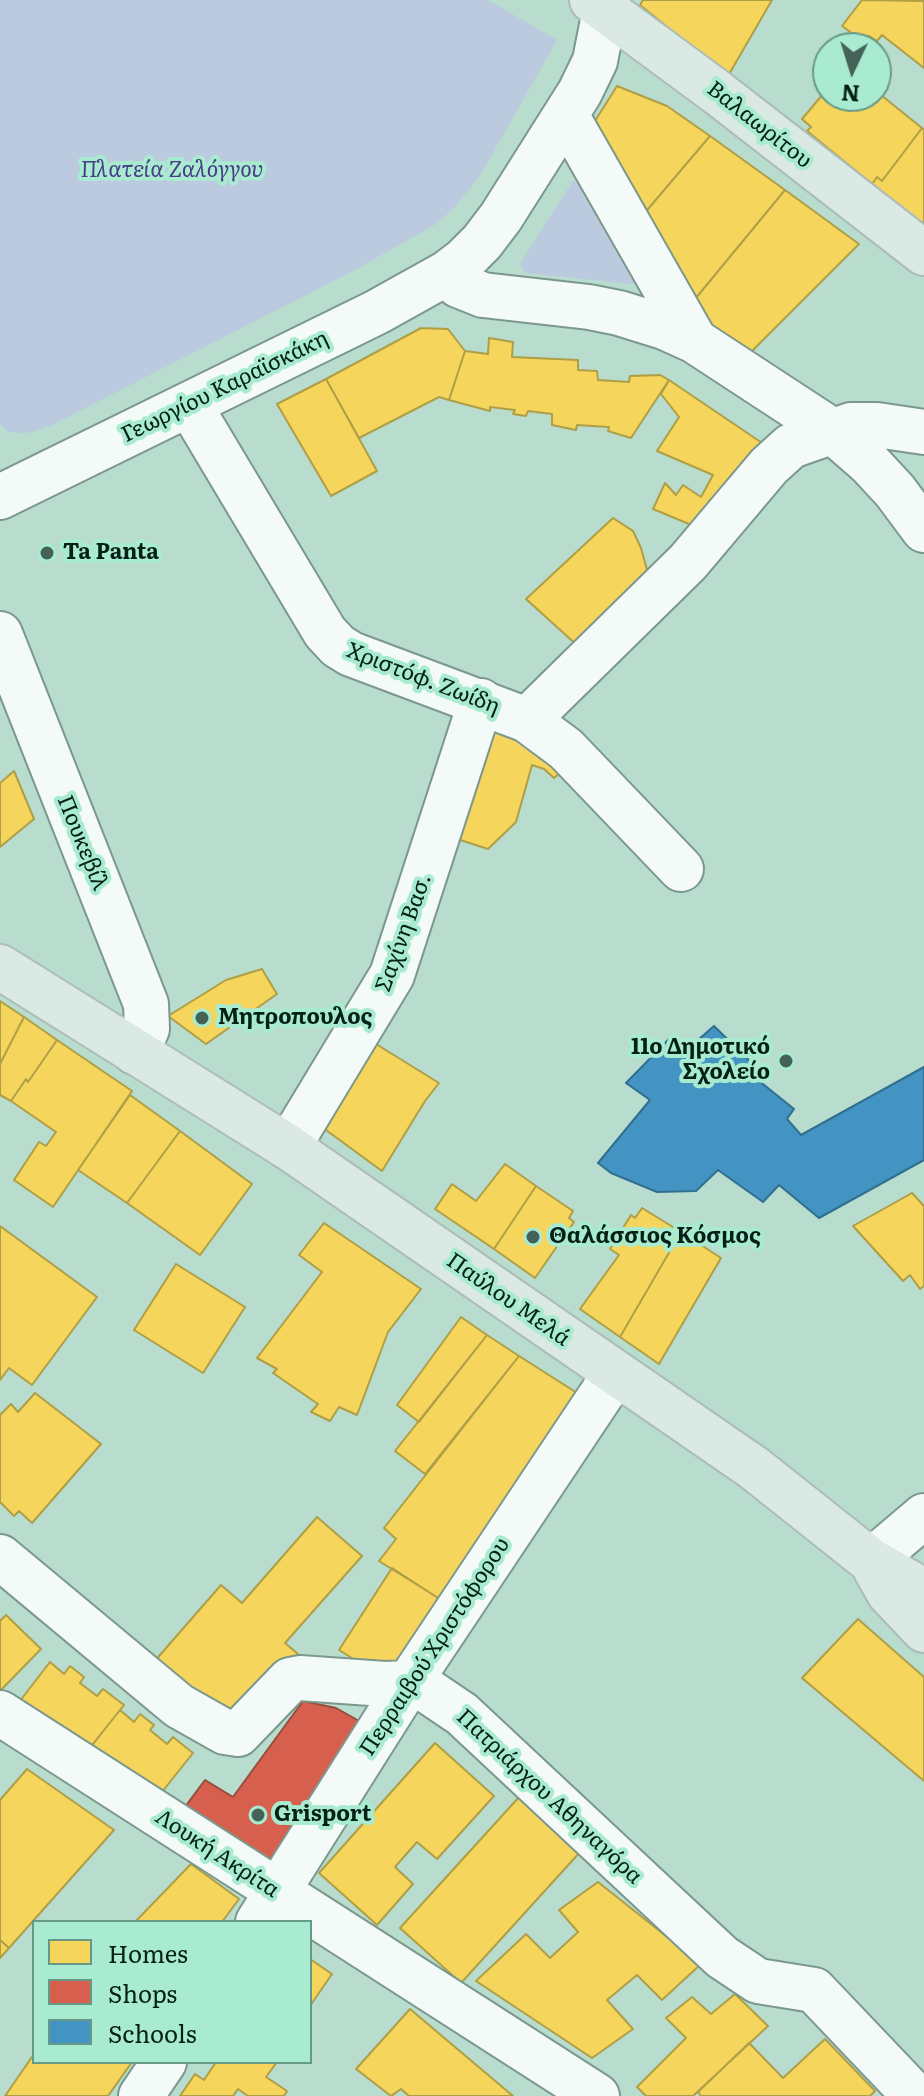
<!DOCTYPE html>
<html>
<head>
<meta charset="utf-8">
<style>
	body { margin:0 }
	#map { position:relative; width:924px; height:2096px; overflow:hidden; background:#b8dccd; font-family:Literata,serif }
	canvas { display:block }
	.legend { position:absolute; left:32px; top:1920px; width:280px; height:144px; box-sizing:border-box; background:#a9ebd0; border:2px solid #679a86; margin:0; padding:10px 14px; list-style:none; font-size:24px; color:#052017 }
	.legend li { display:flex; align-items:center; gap:16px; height:40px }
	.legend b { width:40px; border:2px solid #679a86 }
	.north { position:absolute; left:812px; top:32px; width:80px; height:80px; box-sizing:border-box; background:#a9ebd0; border:2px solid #679a86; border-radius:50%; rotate:184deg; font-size:22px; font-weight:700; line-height:32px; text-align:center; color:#052017 }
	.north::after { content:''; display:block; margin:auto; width:28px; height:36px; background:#446257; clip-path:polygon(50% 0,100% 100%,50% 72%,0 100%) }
</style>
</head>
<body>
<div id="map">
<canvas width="924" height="2096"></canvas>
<ul class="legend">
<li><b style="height:22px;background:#f6d55c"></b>Homes</li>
<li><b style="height:22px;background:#d6604d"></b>Shops</li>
<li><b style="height:22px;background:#4393c3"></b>Schools</li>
</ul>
<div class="north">N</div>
</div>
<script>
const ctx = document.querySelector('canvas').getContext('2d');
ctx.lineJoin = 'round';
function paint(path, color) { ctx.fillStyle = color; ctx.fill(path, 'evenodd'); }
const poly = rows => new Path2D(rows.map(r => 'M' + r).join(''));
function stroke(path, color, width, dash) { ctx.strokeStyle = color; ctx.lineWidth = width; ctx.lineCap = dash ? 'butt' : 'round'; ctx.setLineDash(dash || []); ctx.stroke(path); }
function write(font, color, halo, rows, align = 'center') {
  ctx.font = font + ' Literata,serif'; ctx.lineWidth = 8; ctx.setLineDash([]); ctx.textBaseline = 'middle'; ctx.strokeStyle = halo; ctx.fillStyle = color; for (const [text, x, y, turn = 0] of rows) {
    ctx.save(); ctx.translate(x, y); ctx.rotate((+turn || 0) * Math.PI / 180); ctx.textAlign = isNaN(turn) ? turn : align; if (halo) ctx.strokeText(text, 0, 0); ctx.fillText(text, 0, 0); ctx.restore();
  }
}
const green = poly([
	[0,0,488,0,557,40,481,174,455,207,436,224,353,271,50,426,27,433,8,432,0,424],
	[583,179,642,285,525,273,520,264,572,182]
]);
const homes = poly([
	[643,0,772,0,728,76,640,5,643,0],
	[862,0,924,1,924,68,882,35,877,41,869,36,864,42,842,26,862,0],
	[617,86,667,106,710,136,637,222,588,132,617,86],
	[828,88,828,96,876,96,876,91,922,128,882,181,877,177,872,184,807,131,811,127,802,119,828,88],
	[922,128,924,130,924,225,872,184,877,177,882,181,922,128],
	[710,136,785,190,686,310,637,222,710,136],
	[785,190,859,244,749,354,686,310,785,190],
	[421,328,448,329,465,351,449,400,439,397,359,438,326,379,421,328],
	[489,338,513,342,512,357,578,360,578,370,597,371,598,380,629,382,630,376,660,375,669,380,631,438,608,431,609,427,577,425,576,430,552,425,552,414,528,411,526,416,513,414,515,410,490,407,490,411,449,400,465,351,488,354,489,338],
	[326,379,377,471,331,496,277,404,326,379],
	[669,380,765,445,701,529,653,509,665,483,676,495,683,485,701,497,713,475,657,451,679,417,661,394,669,380],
	[613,518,633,531,641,548,649,577,579,647,526,599,613,518],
	[485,724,569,765,554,778,544,769,532,765,516,822,488,849,448,836,485,724],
	[14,771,34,819,0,847,0,783,14,771],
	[262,969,277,994,206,1044,168,1016,226,980,262,969],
	[0,1001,24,1017,0,1064,0,1001],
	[24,1017,57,1040,28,1082,26,1079,11,1101,0,1095,0,1064,24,1017],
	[368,1039,439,1083,425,1101,382,1171,315,1122,368,1039],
	[57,1040,132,1091,53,1207,14,1180,39,1142,46,1146,56,1132,11,1101,26,1079,28,1082,57,1040],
	[130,1095,180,1131,127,1203,78,1170,130,1095],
	[180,1131,252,1184,200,1255,127,1203,180,1131],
	[505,1164,536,1186,494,1249,435,1209,452,1184,476,1201,505,1164],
	[536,1186,573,1211,569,1218,574,1222,535,1278,494,1249,536,1186],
	[912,1193,924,1206,924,1286,920,1289,910,1275,903,1281,853,1226,912,1193],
	[642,1208,681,1232,620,1337,580,1309,619,1255,610,1249,631,1215,635,1218,642,1208],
	[324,1223,421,1289,388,1332,357,1415,339,1407,330,1421,311,1412,318,1404,273,1373,277,1369,257,1358,322,1272,299,1255,324,1223],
	[0,1226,97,1297,32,1385,9,1368,0,1380,0,1226],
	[681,1232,721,1258,659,1364,620,1337,681,1232],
	[176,1264,245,1307,203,1373,134,1330,176,1264],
	[461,1317,487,1335,419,1422,397,1405,461,1317],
	[487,1335,519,1356,425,1474,395,1451,487,1335],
	[519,1356,585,1398,448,1604,379,1561,396,1539,384,1528,519,1356],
	[35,1393,101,1444,32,1523,19,1511,14,1516,0,1502,0,1415,11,1404,18,1412,35,1393],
	[317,1517,362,1556,285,1643,298,1654,231,1730,153,1663,221,1585,242,1603,317,1517],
	[392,1568,441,1600,389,1681,339,1650,392,1568],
	[6,1615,41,1649,0,1691,0,1621,6,1615],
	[858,1619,924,1677,924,1781,802,1678,858,1619],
	[50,1662,64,1674,70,1666,84,1677,80,1683,97,1696,103,1689,124,1705,89,1749,16,1706,50,1662],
	[120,1710,134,1722,140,1714,154,1725,150,1730,167,1744,173,1737,193,1753,158,1797,86,1753,120,1710],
	[435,1743,494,1796,437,1859,417,1842,395,1867,413,1884,377,1925,319,1873,435,1743],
	[27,1769,114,1830,9,1948,0,1940,0,1800,27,1769],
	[520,1796,581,1851,461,1983,400,1928,520,1796],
	[191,1864,239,1899,222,1922,135,1922,191,1864],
	[598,1882,701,1964,662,2000,637,1975,607,2000,633,2029,592,2058,476,1981,526,1934,550,1958,578,1932,559,1910,598,1882],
	[0,1940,9,1948,0,1958,0,1940],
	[310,1959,332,1974,310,2006,310,1959],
	[735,1994,768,2026,693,2096,646,2096,637,2087,686,2038,666,2018,692,1997,711,2014,735,1994],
	[410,2009,513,2096,409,2096,401,2089,391,2096,356,2069,410,2009],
	[825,2039,875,2091,870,2096,701,2096,698,2092,749,2043,783,2078,825,2039],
	[34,2054,34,2062,132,2062,108,2096,5,2096,34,2054],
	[216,2062,277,2062,266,2077,287,2091,284,2096,248,2096,238,2089,233,2096,180,2096,195,2074,204,2080,216,2062]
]);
const shops = poly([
	[303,1701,336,1708,368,1726,270,1866,179,1815,205,1780,233,1797,303,1701]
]);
const schools = poly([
	[714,1026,760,1071,753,1076,794,1109,787,1119,801,1135,924,1067,924,1160,819,1218,779,1185,763,1202,718,1170,696,1191,657,1192,611,1173,598,1163,650,1100,626,1083,669,1039,683,1053,714,1026]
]);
const minor = poly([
	[566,115,695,341],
	[447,273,458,285,483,295,589,307,619,313,664,327,695,341,831,430,870,464,895,491,924,530],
	[190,406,325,632,338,646,351,654,527,720,566,749,681,869],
	[0,497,377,312,447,273,464,260,482,242,501,217,580,92,595,61,607,0],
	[0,634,146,1004,147,1029,135,1052],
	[527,720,688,562,769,466,791,446,851,425,877,425,924,432],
	[288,1147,392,975,481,701],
	[0,1557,179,1706,225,1732,238,1734,290,1680,300,1678,385,1684,409,1683,425,1689,462,1714,722,1957,758,1981,814,1990,915,2096],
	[871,1561,924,1516],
	[0,1713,597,2096],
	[258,1922,409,1683,615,1374],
	[141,2096,164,2062]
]);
const major = poly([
	[592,0,718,93,924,253],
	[0,967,288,1147,754,1468,871,1561,924,1591],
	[876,1570,889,1593,924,1630]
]);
const markers = [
	[47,553,8,"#446257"],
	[202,1018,8,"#446257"],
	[786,1061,8,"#446257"],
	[533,1237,8,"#446257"],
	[258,1815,8,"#446257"]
];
const streetNames = [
	["Βαλαωρίτου",759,125,38],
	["Γεωργίου Καραϊσκάκη",225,387,-26],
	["Χριστόφ. Ζωίδη",423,679,21],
	["Πουκεβίλ",82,843,68],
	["Σαχίνη Βασ.",404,933,-70],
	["Παύλου Μελά",508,1300,35],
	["Περραιβού Χριστόφορου",435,1647,-57],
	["Πατριάρχου Αθηναγόρα",549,1797,43],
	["Λουκή Ακρίτα",217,1854,33]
];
const parkNames = [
	["Πλατεία Ζαλόγγου",172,171]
];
const poiNames = [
	["Ta Panta",63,553],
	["Μητροπουλος",218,1018],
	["11ο Δημοτικό",770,1048,"right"],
	["Σχολείο",770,1073,"right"],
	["Θαλάσσιος Κόσμος",549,1237],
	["Grisport",274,1815]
];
paint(green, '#bbcadf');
paint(homes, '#f6d55c');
stroke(homes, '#ae9f47', 2);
paint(shops, '#d6604d');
stroke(shops, '#974d3d', 2);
paint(schools, '#4393c3');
stroke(schools, '#30708f', 2);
stroke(minor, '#7c988d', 48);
stroke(major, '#abbdb6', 48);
stroke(minor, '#f4faf8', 44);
stroke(major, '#dae9e3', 44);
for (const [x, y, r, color] of markers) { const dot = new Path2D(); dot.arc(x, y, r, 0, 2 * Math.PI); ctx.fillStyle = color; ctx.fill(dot); stroke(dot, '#a9ebd0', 3); }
write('22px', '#052017', '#a9ebd0', streetNames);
write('italic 22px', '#493d89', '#a9ebd0', parkNames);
write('bold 22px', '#052017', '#a9ebd0', poiNames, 'left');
</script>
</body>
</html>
